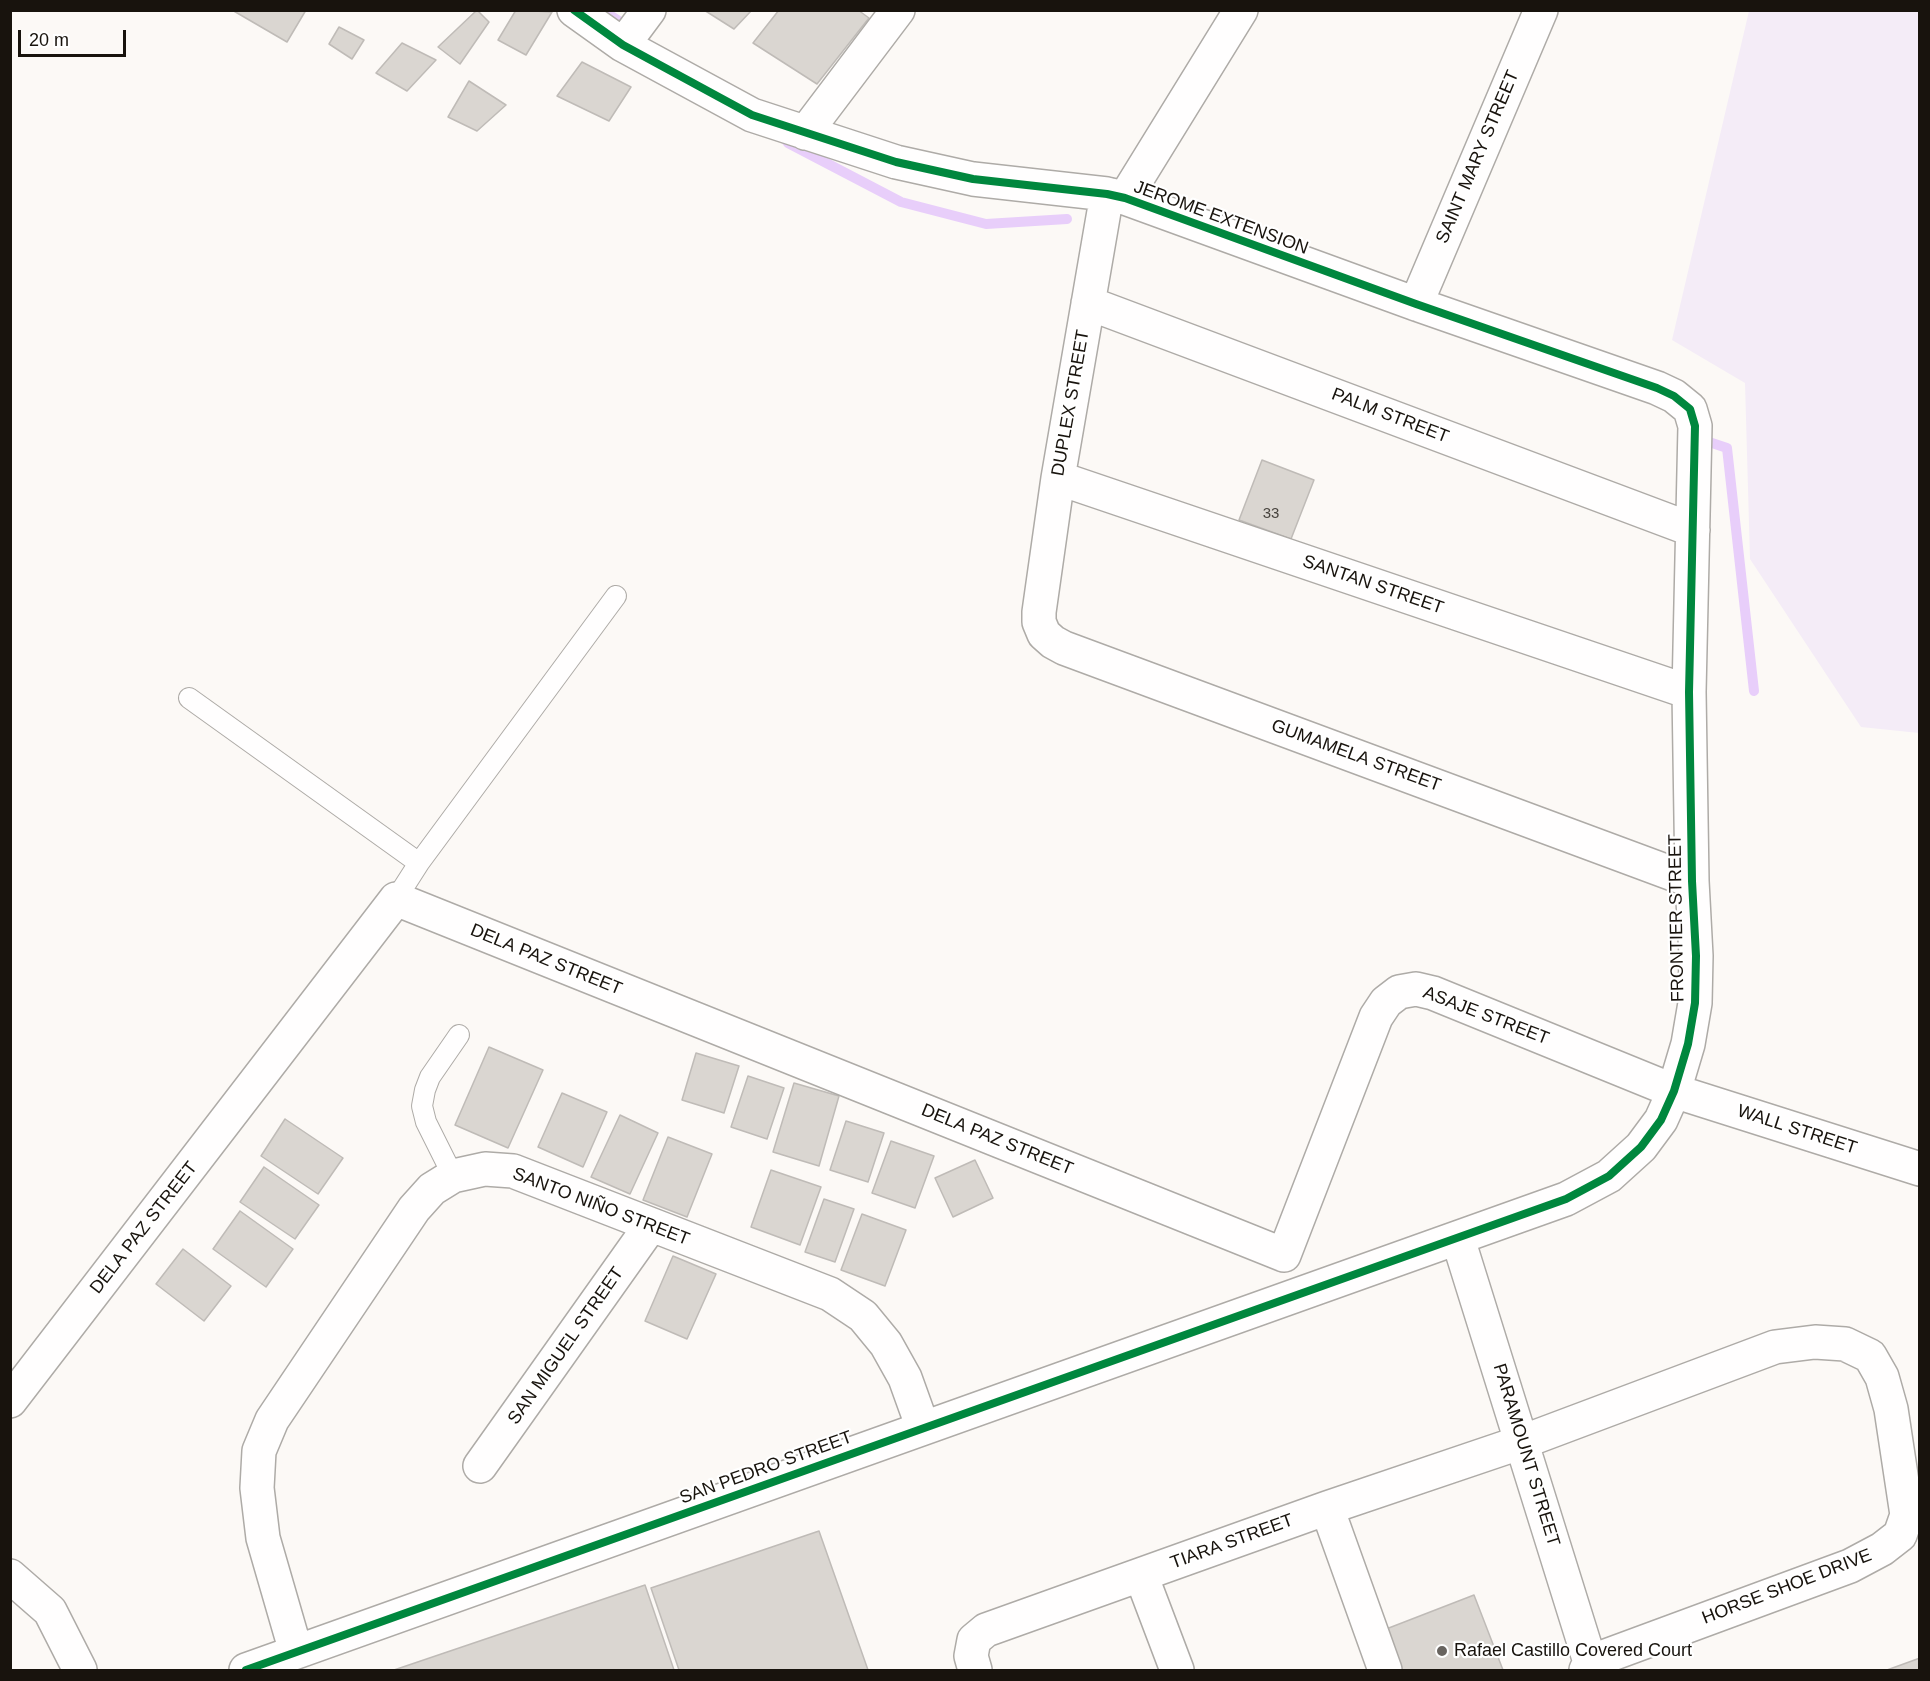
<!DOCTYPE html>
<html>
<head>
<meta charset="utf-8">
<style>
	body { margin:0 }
	#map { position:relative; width:1930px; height:1681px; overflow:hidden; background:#fcf9f6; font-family:Helvetica,sans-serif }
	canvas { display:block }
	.frame { position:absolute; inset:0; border:12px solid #18130d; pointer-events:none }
	.scale { position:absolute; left:18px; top:30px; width:108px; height:27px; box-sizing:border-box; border:3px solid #18130d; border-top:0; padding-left:8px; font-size:18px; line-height:21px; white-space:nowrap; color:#18130d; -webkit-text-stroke:4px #fff; paint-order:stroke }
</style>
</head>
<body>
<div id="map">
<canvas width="1930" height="1681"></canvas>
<div class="frame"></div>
<div class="scale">20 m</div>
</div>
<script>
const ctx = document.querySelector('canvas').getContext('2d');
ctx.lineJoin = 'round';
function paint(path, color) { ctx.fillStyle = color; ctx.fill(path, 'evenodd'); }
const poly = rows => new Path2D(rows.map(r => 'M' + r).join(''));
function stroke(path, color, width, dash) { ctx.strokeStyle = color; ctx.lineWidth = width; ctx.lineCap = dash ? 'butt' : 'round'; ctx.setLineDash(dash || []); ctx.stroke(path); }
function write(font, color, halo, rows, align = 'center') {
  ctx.font = font + ' Helvetica,sans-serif'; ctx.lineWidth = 4.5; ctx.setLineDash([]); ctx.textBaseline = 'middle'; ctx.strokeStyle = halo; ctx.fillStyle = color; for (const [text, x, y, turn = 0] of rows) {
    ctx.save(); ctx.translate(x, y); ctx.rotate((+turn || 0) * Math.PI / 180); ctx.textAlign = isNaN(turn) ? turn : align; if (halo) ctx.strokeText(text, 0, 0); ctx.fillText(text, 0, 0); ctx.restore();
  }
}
const green = poly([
	[1749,11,1919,11,1919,733,1861,727,1750,559,1745,383,1672,340]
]);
const stream = poly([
	[602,10,631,29],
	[784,138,788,143,901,202,986,224,1067,219],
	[1706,441,1727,448,1754,691]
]);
const building = poly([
	[232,10,306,10,287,42,232,10],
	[477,10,489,22,460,64,438,47,477,10],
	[516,10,552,12,526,55,498,40,516,10],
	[704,10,752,10,734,29,704,10],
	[779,10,858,10,869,18,817,84,753,43,779,10],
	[339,27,364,40,352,59,329,44,339,27],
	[402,43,436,60,407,91,376,73,402,43],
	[582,62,631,87,609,121,557,96,582,62],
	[469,81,506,105,477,131,448,117,469,81],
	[1262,460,1314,480,1291,539,1239,520,1262,460],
	[489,1047,543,1070,508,1148,455,1125,489,1047],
	[696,1053,739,1066,724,1113,682,1100,696,1053],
	[748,1076,784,1088,767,1139,731,1127,748,1076],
	[794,1083,839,1096,819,1166,773,1152,794,1083],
	[562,1093,607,1112,583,1167,538,1147,562,1093],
	[620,1115,658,1133,630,1194,591,1177,620,1115],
	[285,1119,343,1158,318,1194,261,1156,285,1119],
	[846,1121,884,1133,868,1182,830,1170,846,1121],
	[668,1137,712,1154,687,1217,643,1200,668,1137],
	[891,1141,934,1156,915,1208,872,1193,891,1141],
	[975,1160,993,1198,953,1217,935,1178,975,1160],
	[264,1167,319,1205,295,1239,240,1202,264,1167],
	[771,1170,821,1187,800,1245,751,1227,771,1170],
	[824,1199,854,1209,835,1262,805,1252,824,1199],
	[240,1211,293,1249,266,1287,213,1249,240,1211],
	[862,1214,906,1230,885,1286,841,1270,862,1214],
	[183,1249,231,1286,204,1321,156,1284,183,1249],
	[673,1256,716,1274,687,1339,645,1321,673,1256],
	[819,1531,868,1670,679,1670,651,1588,819,1531],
	[645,1585,674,1670,394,1670,645,1585],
	[1474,1595,1503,1670,1397,1670,1381,1631,1474,1595],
	[1920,1658,1920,1670,1887,1670,1920,1658]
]);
const service = poly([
	[189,698,419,863],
	[396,899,419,863,616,596],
	[453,1176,426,1122,422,1106,425,1090,430,1077,459,1035]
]);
const minor = poly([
	[623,45,649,10],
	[805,133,898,10],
	[1107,194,1058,478,1039,612,1039,622,1044,634,1053,642,1064,648,1692,881],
	[1125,198,1241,10],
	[1088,303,1693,530],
	[1416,304,1541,10],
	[1058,478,1689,692],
	[1458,1239,1590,1662,1586,1670],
	[1284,1255,1376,1017,1386,1002,1399,992,1416,989,1433,993,1674,1091,1920,1169],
	[10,1401,396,899,1284,1255],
	[480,1466,651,1225],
	[1327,1508,1385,1670],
	[1141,1575,1177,1670],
	[10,1576,50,1611,80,1670],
	[296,1652,263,1538,257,1488,259,1451,272,1420,414,1209,432,1189,453,1176,485,1169,513,1171,830,1294,863,1316,886,1344,905,1378,923,1428],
	[246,1670,1566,1199,1609,1176,1641,1147,1661,1120,1674,1091,1688,1044,1695,1003,1696,956,1692,881,1689,692,1695,426,1690,409,1674,396,1657,388,1416,304,1125,198,1107,194,973,179,896,162,752,115,623,45,574,10],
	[975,1670,971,1656,974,1640,986,1630,1327,1508,1522,1442,1775,1347,1815,1342,1845,1344,1870,1356,1882,1377,1891,1409,1907,1515,1900,1535,1882,1549,1850,1566,1590,1662]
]);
const cycleway = poly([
	[246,1670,1566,1199,1609,1176,1641,1147,1661,1120,1674,1091,1688,1044,1695,1003,1696,956,1692,881,1689,692,1695,426,1690,409,1674,396,1657,388,1416,304,1125,198,1107,194,973,179,896,162,752,115,623,45,574,10]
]);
const markers = [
	[1442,1651,6,"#68645f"]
];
const numberNames = [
	["33",1271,514]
];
const streetNames = [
	["SAINT MARY STREET",1478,157,-67],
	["JEROME EXTENSION",1221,218,20],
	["DUPLEX STREET",1071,403,-80],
	["PALM STREET",1390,416,21],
	["SANTAN STREET",1373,585,19],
	["GUMAMELA STREET",1356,756,20],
	["FRONTIER STREET",1677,918,-91],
	["DELA PAZ STREET",546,960,22],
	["ASAJE STREET",1486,1016,21],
	["WALL STREET",1797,1130,18],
	["DELA PAZ STREET",997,1140,22],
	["SANTO NIÑO STREET",601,1207,21],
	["DELA PAZ STREET",144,1228,-52],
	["SAN MIGUEL STREET",566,1346,-55],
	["PARAMOUNT STREET",1526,1455,73],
	["SAN PEDRO STREET",766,1468,-20],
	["TIARA STREET",1232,1542,-20],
	["HORSE SHOE DRIVE",1787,1587,-21]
];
const poiNames = [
	["Rafael Castillo Covered Court",1454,1651]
];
paint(green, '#f4ecf7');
stroke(stream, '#e8cefa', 10);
paint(building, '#dad6d1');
stroke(building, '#bfbbb7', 1.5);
stroke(service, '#aeaba7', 22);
stroke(minor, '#aeaba7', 36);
stroke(service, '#fffefe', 20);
stroke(minor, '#fffefe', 33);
stroke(cycleway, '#00873e', 8);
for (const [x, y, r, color] of markers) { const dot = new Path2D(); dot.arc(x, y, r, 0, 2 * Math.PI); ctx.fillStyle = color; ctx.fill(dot); stroke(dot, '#fff', 2); }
write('15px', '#48443e', null, numberNames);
write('18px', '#18130d', '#fff', streetNames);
write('18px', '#18130d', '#fff', poiNames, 'left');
</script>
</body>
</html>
